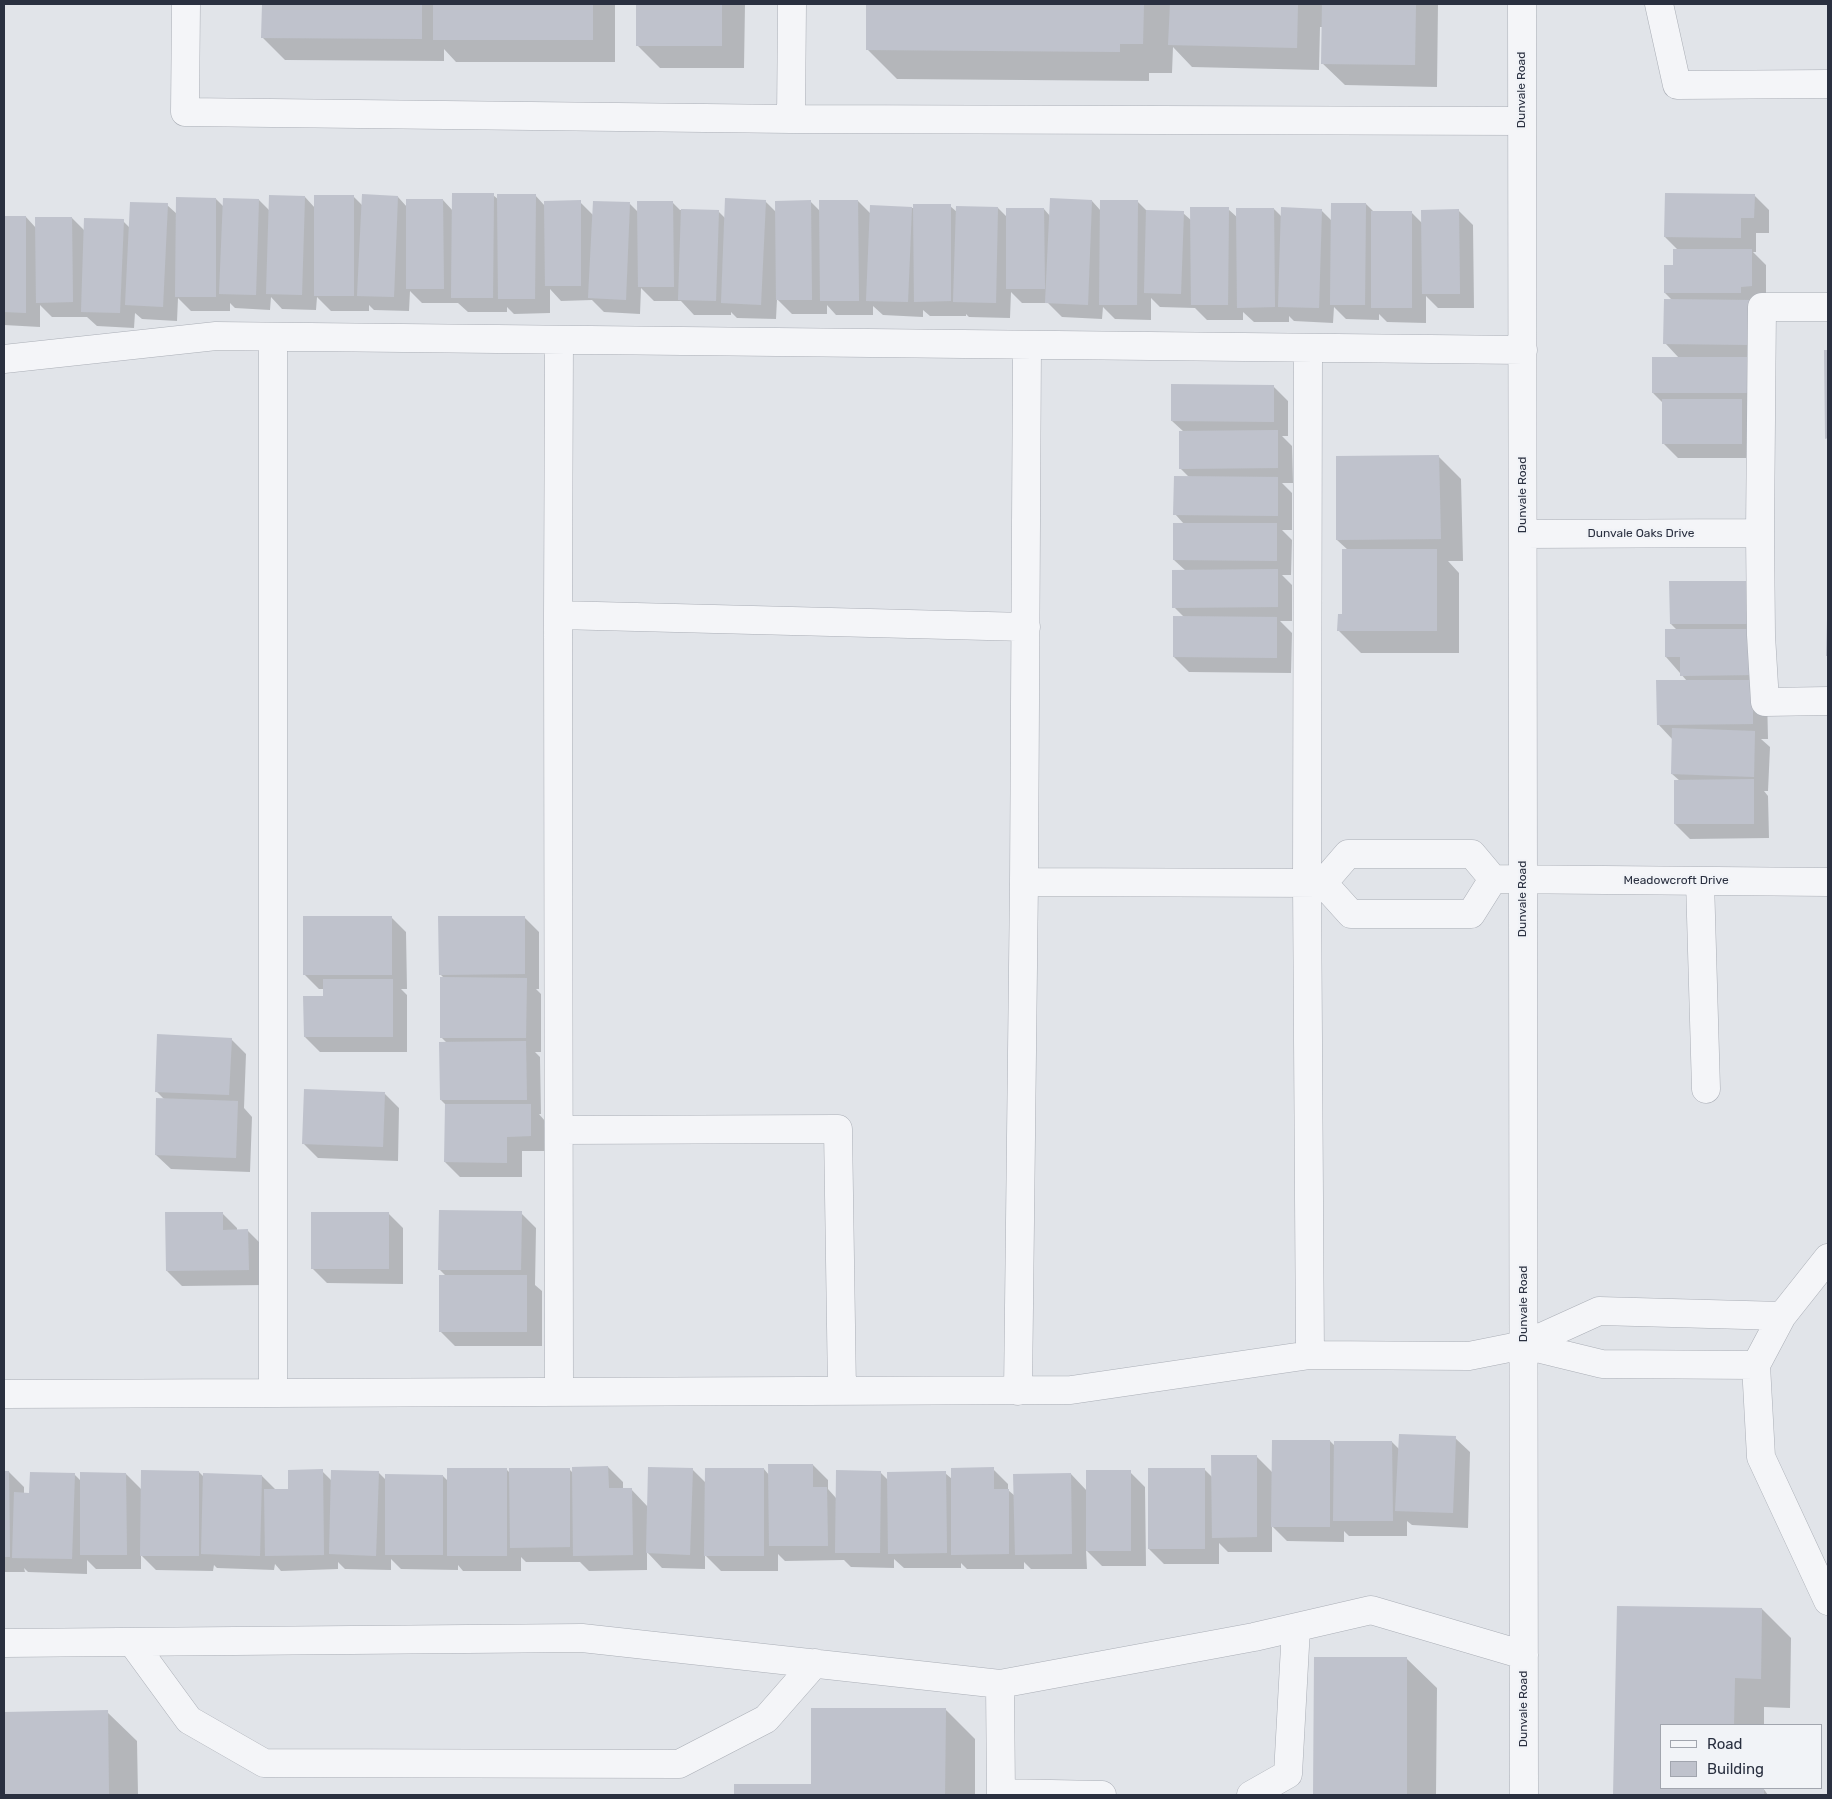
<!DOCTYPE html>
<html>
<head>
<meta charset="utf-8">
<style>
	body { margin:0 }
	#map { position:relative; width:1832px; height:1799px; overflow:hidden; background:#e1e4e9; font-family:Rubik,sans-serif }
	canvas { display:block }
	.frame { position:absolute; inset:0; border:5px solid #2a3040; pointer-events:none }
	.legend { position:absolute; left:1660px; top:1724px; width:162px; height:65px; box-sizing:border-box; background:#f1f3f7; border:1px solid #a1a5ae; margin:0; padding:6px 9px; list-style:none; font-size:15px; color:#2a3040 }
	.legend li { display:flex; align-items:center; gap:10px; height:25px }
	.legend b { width:25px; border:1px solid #a1a5ae }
</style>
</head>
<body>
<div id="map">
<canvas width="1832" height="1799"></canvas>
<div class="frame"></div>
<ul class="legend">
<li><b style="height:6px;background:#f4f5f8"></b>Road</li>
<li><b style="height:14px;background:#bfc2cc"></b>Building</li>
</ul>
</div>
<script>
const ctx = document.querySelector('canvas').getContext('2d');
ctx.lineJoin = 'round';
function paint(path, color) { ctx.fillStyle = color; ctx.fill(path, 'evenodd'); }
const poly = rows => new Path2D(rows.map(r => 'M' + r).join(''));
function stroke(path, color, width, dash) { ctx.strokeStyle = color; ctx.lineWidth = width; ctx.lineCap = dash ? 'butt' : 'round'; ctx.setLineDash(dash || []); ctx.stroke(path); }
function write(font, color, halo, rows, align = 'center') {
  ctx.font = font + ' Rubik,sans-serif'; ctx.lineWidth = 4.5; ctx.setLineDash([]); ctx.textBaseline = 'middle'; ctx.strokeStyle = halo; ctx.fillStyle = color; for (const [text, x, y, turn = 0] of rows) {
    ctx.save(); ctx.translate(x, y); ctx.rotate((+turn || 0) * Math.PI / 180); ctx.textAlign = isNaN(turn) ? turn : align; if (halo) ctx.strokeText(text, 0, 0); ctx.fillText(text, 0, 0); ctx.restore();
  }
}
const shadow = poly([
	[263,4,615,4,615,62,456,62,444,49,444,61,285,60,262,37],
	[638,4,745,4,744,68,660,68,637,45],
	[868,4,1438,4,1437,87,1345,85,1322,63,1323,27,1320,27,1319,70,1192,67,1173,47,1172,73,1149,73,1149,81,897,79,867,49],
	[493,195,499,200,535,195,545,206,580,202,593,215,630,204,638,212,673,203,680,210,718,211,725,218,765,201,776,212,810,201,821,212,858,201,871,214,871,207,914,208,950,206,957,212,998,208,1007,217,1044,209,1050,216,1092,201,1101,211,1137,201,1148,212,1183,213,1192,221,1228,209,1238,218,1274,209,1282,217,1321,210,1332,221,1366,204,1374,212,1411,212,1423,224,1458,210,1473,225,1474,308,1438,308,1426,296,1426,323,1387,322,1379,314,1379,320,1346,319,1334,307,1333,323,1294,321,1289,316,1289,322,1254,322,1243,312,1243,320,1207,320,1195,308,1160,307,1151,298,1151,320,1115,319,1103,307,1102,319,1062,317,1048,303,1022,303,1011,292,1010,318,969,317,966,314,966,316,930,316,923,310,923,317,883,315,873,306,873,315,836,315,827,305,827,314,792,314,777,299,776,319,737,318,731,312,731,315,694,315,681,301,654,301,641,288,640,314,604,312,592,300,561,301,550,289,550,313,514,314,507,307,507,312,468,312,458,303,422,303,410,291,409,311,374,310,369,305,369,311,331,311,317,297,316,310,282,309,271,297,270,310,235,308,230,303,230,311,191,311,178,298,177,321,142,319,135,313,134,328,97,326,87,317,52,317,40,305,40,327,4,325,4,217,26,217,36,228,72,218,85,231,123,221,130,228,167,205,177,214,216,199,224,207,259,200,270,211,305,197,315,208,353,196,363,206,398,197,407,207,443,200,453,211],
	[1754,195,1769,210,1769,233,1756,233,1756,252,1753,252,1766,265,1766,301,1757,458,1678,458,1663,443,1663,403,1653,393,1679,358,1665,343,1673,301,1665,293,1679,251,1665,237],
	[1826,351,1828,351,1828,440,1827,438],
	[1273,386,1288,401,1288,436,1282,436,1292,446,1293,483,1282,483,1292,493,1292,530,1282,530,1292,540,1291,575,1282,575,1292,585,1292,621,1280,621,1292,633,1291,673,1189,672,1174,657,1184,617,1174,607,1186,571,1174,560,1184,524,1175,514,1190,478,1180,468,1184,432,1172,421],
	[1439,457,1461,479,1463,561,1448,561,1459,573,1459,653,1361,653,1338,630,1343,615,1348,550,1337,540],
	[1752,582,1767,696,1768,739,1761,739,1770,747,1768,791,1764,791,1768,796,1769,838,1690,839,1675,824,1680,781,1672,774,1673,740,1658,724,1687,681,1666,657,1677,630,1671,624],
	[391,917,406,932,407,989,401,989,407,995,407,1052,320,1052,305,1037,324,997,324,989,319,989,304,974],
	[524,917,539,932,539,989,536,989,541,994,541,1052,535,1052,540,1057,541,1114,539,1114,545,1121,545,1151,522,1151,522,1177,460,1177,445,1162,446,1105,441,1100,447,1043,441,1037,444,978,440,974],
	[231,1039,246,1054,244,1108,252,1117,250,1172,171,1169,156,1155,164,1099,156,1091],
	[385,1094,399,1108,398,1161,318,1158,303,1143],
	[222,1213,237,1228,237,1231,248,1231,263,1246,263,1285,182,1286,167,1271],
	[388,1213,403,1228,403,1284,327,1283,312,1268],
	[521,1213,536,1228,535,1285,542,1291,542,1346,455,1346,440,1331,446,1276,439,1269],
	[1455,1438,1470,1452,1468,1528,1412,1525,1407,1521,1407,1536,1349,1536,1344,1531,1344,1542,1287,1541,1272,1526,1272,1552,1228,1552,1219,1543,1219,1564,1164,1564,1149,1549,1204,1469,1212,1477,1256,1456,1273,1473,1330,1441,1335,1446,1392,1442,1399,1449],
	[813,1465,828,1480,828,1489,836,1498,880,1472,888,1480,945,1473,952,1479,993,1469,1008,1484,1008,1490,1015,1496,1071,1474,1087,1491,1130,1472,1145,1487,1146,1566,1102,1566,1086,1550,1087,1569,1031,1569,1024,1562,1024,1569,967,1569,961,1563,961,1568,904,1568,894,1559,894,1568,851,1567,844,1560,785,1561,778,1554,778,1571,721,1571,705,1555,705,1569,662,1568,647,1552,647,1570,589,1571,580,1562,526,1562,521,1557,521,1571,463,1571,458,1565,458,1570,401,1569,391,1559,391,1570,345,1569,338,1562,338,1569,281,1571,275,1564,274,1570,217,1568,214,1565,213,1571,156,1570,141,1555,141,1569,96,1569,87,1560,87,1574,28,1572,24,1568,25,1572,4,1572,4,1472,9,1472,24,1487,24,1494,30,1494,74,1474,81,1481,126,1474,142,1490,199,1472,204,1477,262,1476,276,1490,289,1490,322,1471,332,1481,378,1472,386,1480,443,1476,448,1481,506,1469,510,1473,569,1469,573,1473,608,1467,623,1482,623,1489,631,1489,648,1507,692,1469,706,1483,764,1469,769,1475],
	[1618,1607,1762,1609,1791,1638,1790,1708,1764,1707,1764,1725,1661,1725,1661,1788,1763,1788,1768,1795,1615,1795],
	[1315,1658,1407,1659,1437,1688,1436,1795,1314,1795],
	[945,1709,975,1739,975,1795,735,1795,735,1785,812,1785],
	[107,1712,137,1741,138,1795,4,1795,4,1713]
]);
const building = poly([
	[262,4,422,4,422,39,261,38],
	[433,4,593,4,593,40,433,40],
	[636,4,722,4,722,46,636,46],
	[866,4,1144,4,1143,44,1120,44,1120,52,866,50],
	[1170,4,1298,4,1297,48,1168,45],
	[1322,4,1416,4,1415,65,1321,64],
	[452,193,494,193,493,298,451,298],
	[1665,193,1755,194,1754,218,1741,218,1741,238,1664,237],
	[362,194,398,196,394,297,357,296],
	[497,194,536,194,535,299,498,299],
	[269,195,305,196,302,295,266,294],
	[314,195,354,195,354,296,314,296],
	[176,197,216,198,216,297,175,297],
	[223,198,259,199,256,295,219,294],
	[725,198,766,200,761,305,721,303],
	[1050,198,1092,200,1088,305,1045,303],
	[406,199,443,199,444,289,406,289],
	[581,200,581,286,545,286,544,201],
	[811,200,812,300,776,300,775,201],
	[819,200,858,200,859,301,820,301],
	[1100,200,1138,200,1137,305,1099,305],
	[593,201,630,202,626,300,588,298],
	[637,201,673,201,674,287,638,287],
	[130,202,168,203,163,307,125,305],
	[1331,203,1366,203,1365,305,1330,305],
	[913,204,951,204,951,301,914,302],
	[870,205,912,207,908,302,866,301],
	[956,206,998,207,996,303,953,302],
	[1190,207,1229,207,1228,305,1191,305],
	[1281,207,1322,209,1319,308,1278,307],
	[1006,208,1044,208,1045,289,1006,289],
	[1236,208,1274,208,1275,307,1237,308],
	[681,209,719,210,716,301,678,300],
	[1459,209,1460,294,1422,294,1421,210],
	[1146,210,1184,211,1181,294,1144,293],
	[1371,211,1412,211,1412,308,1371,308],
	[4,216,26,216,26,313,4,312],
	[35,217,72,217,73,302,36,303],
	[84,218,124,219,120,313,81,312],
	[1673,249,1752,249,1752,286,1741,287,1741,293,1664,293,1664,265,1673,265],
	[1664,299,1752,300,1752,345,1663,344],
	[1824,350,1828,350,1828,438,1825,439],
	[1652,357,1752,357,1752,393,1652,393],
	[1171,384,1274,385,1274,422,1171,421],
	[1662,399,1742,399,1742,444,1662,444],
	[1278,430,1278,468,1179,469,1179,431],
	[1439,455,1441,539,1336,540,1336,456],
	[1174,476,1278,477,1278,516,1173,515],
	[1173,523,1277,523,1277,561,1173,560],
	[1342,549,1437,549,1437,631,1337,631,1338,614,1342,614],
	[1278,569,1278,607,1172,608,1172,570],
	[1669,581,1752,581,1752,624,1670,624],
	[1173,616,1277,617,1277,658,1173,657],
	[1827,619,1828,619,1828,656,1826,656],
	[1665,629,1754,629,1755,675,1680,676,1680,657,1665,657],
	[1656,680,1753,680,1753,724,1657,725],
	[1672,728,1755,731,1754,777,1671,774],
	[1754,779,1754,824,1674,824,1674,780],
	[303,916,392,916,392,975,303,975],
	[438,916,525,916,525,974,439,975],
	[440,977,527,978,526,1038,440,1038],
	[323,979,393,979,393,1037,304,1037,303,996,323,996],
	[157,1034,232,1038,229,1095,155,1092],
	[526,1041,527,1100,440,1100,439,1042],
	[304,1089,385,1092,383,1147,302,1144],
	[156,1098,238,1101,236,1158,155,1155],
	[445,1104,531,1104,531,1136,507,1137,507,1163,444,1162],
	[439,1210,522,1211,521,1270,438,1270],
	[165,1212,223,1212,223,1230,248,1229,249,1270,166,1271],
	[311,1212,389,1212,389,1269,311,1269],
	[439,1275,527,1275,527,1332,439,1332],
	[1399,1434,1456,1436,1453,1513,1395,1511],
	[1272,1440,1330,1440,1330,1527,1271,1527],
	[1334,1441,1392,1441,1393,1521,1333,1521],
	[1211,1455,1257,1455,1257,1537,1212,1538],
	[768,1464,813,1464,813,1487,827,1487,828,1546,769,1546],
	[608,1466,609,1488,632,1488,633,1555,573,1556,572,1467],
	[648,1467,693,1468,690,1555,646,1553],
	[994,1467,994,1489,1009,1489,1009,1554,951,1555,951,1468],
	[447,1468,507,1468,507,1556,447,1556],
	[509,1468,570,1468,570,1547,510,1548],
	[705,1468,764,1468,764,1556,704,1556],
	[1148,1468,1205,1468,1205,1549,1148,1549],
	[323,1469,324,1555,265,1556,264,1489,288,1489,288,1470],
	[141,1470,199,1471,199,1556,140,1556],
	[331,1470,379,1471,376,1556,329,1554],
	[836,1470,881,1471,880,1553,835,1553],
	[1086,1470,1131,1470,1131,1551,1086,1551],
	[4,1471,9,1471,10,1557,4,1557],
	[946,1471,947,1553,888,1554,887,1472],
	[30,1472,75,1473,72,1559,12,1558,14,1492,29,1493],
	[80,1472,126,1473,127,1555,80,1555],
	[203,1473,262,1475,260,1556,201,1554],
	[1071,1473,1072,1554,1015,1555,1013,1474],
	[385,1474,443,1475,443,1555,385,1555],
	[1617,1606,1762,1608,1761,1679,1735,1678,1734,1725,1661,1725,1661,1788,1764,1789,1764,1795,1613,1795],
	[1314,1657,1407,1657,1407,1795,1313,1795],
	[811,1708,946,1708,945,1795,734,1795,734,1784,811,1784],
	[108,1710,109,1795,4,1795,4,1712]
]);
const minor = poly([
	[186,4,185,112,791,119,792,4],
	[1522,4,1524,1795],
	[1659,4,1677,85,1828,84],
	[791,119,1522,121],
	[1828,307,1762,307,1760,533,1761,635,1765,702,1828,701],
	[559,340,558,615,1026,627],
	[1308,348,1307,882,1310,1355],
	[4,359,216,336,1523,350],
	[1523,534,1760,533],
	[558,615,559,1392],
	[1700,881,1706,1089],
	[1024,882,1027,345],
	[1323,883,1348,854,1472,854,1493,879,1828,882],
	[559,1130,838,1129,842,1391],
	[1828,1258,1782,1316,1756,1365,1761,1457,1828,1601],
	[1524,1345,1602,1364,1756,1365],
	[1018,1391,1024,882,1323,883,1351,914,1471,914,1493,879],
	[273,1393,273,337],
	[4,1394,1071,1390,1310,1355,1469,1356,1524,1345,1599,1311,1782,1316],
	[132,1642,189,1720,264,1763,679,1764,766,1719,815,1663],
	[4,1643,582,1638,1000,1684,1254,1637,1371,1610,1524,1655],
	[1000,1684,1001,1795],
	[1001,1793,1102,1795],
	[1251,1795,1288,1774,1296,1628]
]);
const streetNames = [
	["Dunvale Road",1522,90,-90],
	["Dunvale Road",1523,495,-90],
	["Dunvale Oaks Drive",1641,534],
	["Meadowcroft Drive",1676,881],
	["Dunvale Road",1523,899,-90],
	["Dunvale Road",1524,1304,-90],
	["Dunvale Road",1524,1709,-90]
];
paint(shadow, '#0003');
paint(building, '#bfc2cc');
stroke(minor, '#aaaeb6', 29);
stroke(minor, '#f4f5f8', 28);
write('12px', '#2a3040', '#f1f3f7', streetNames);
</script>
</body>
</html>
